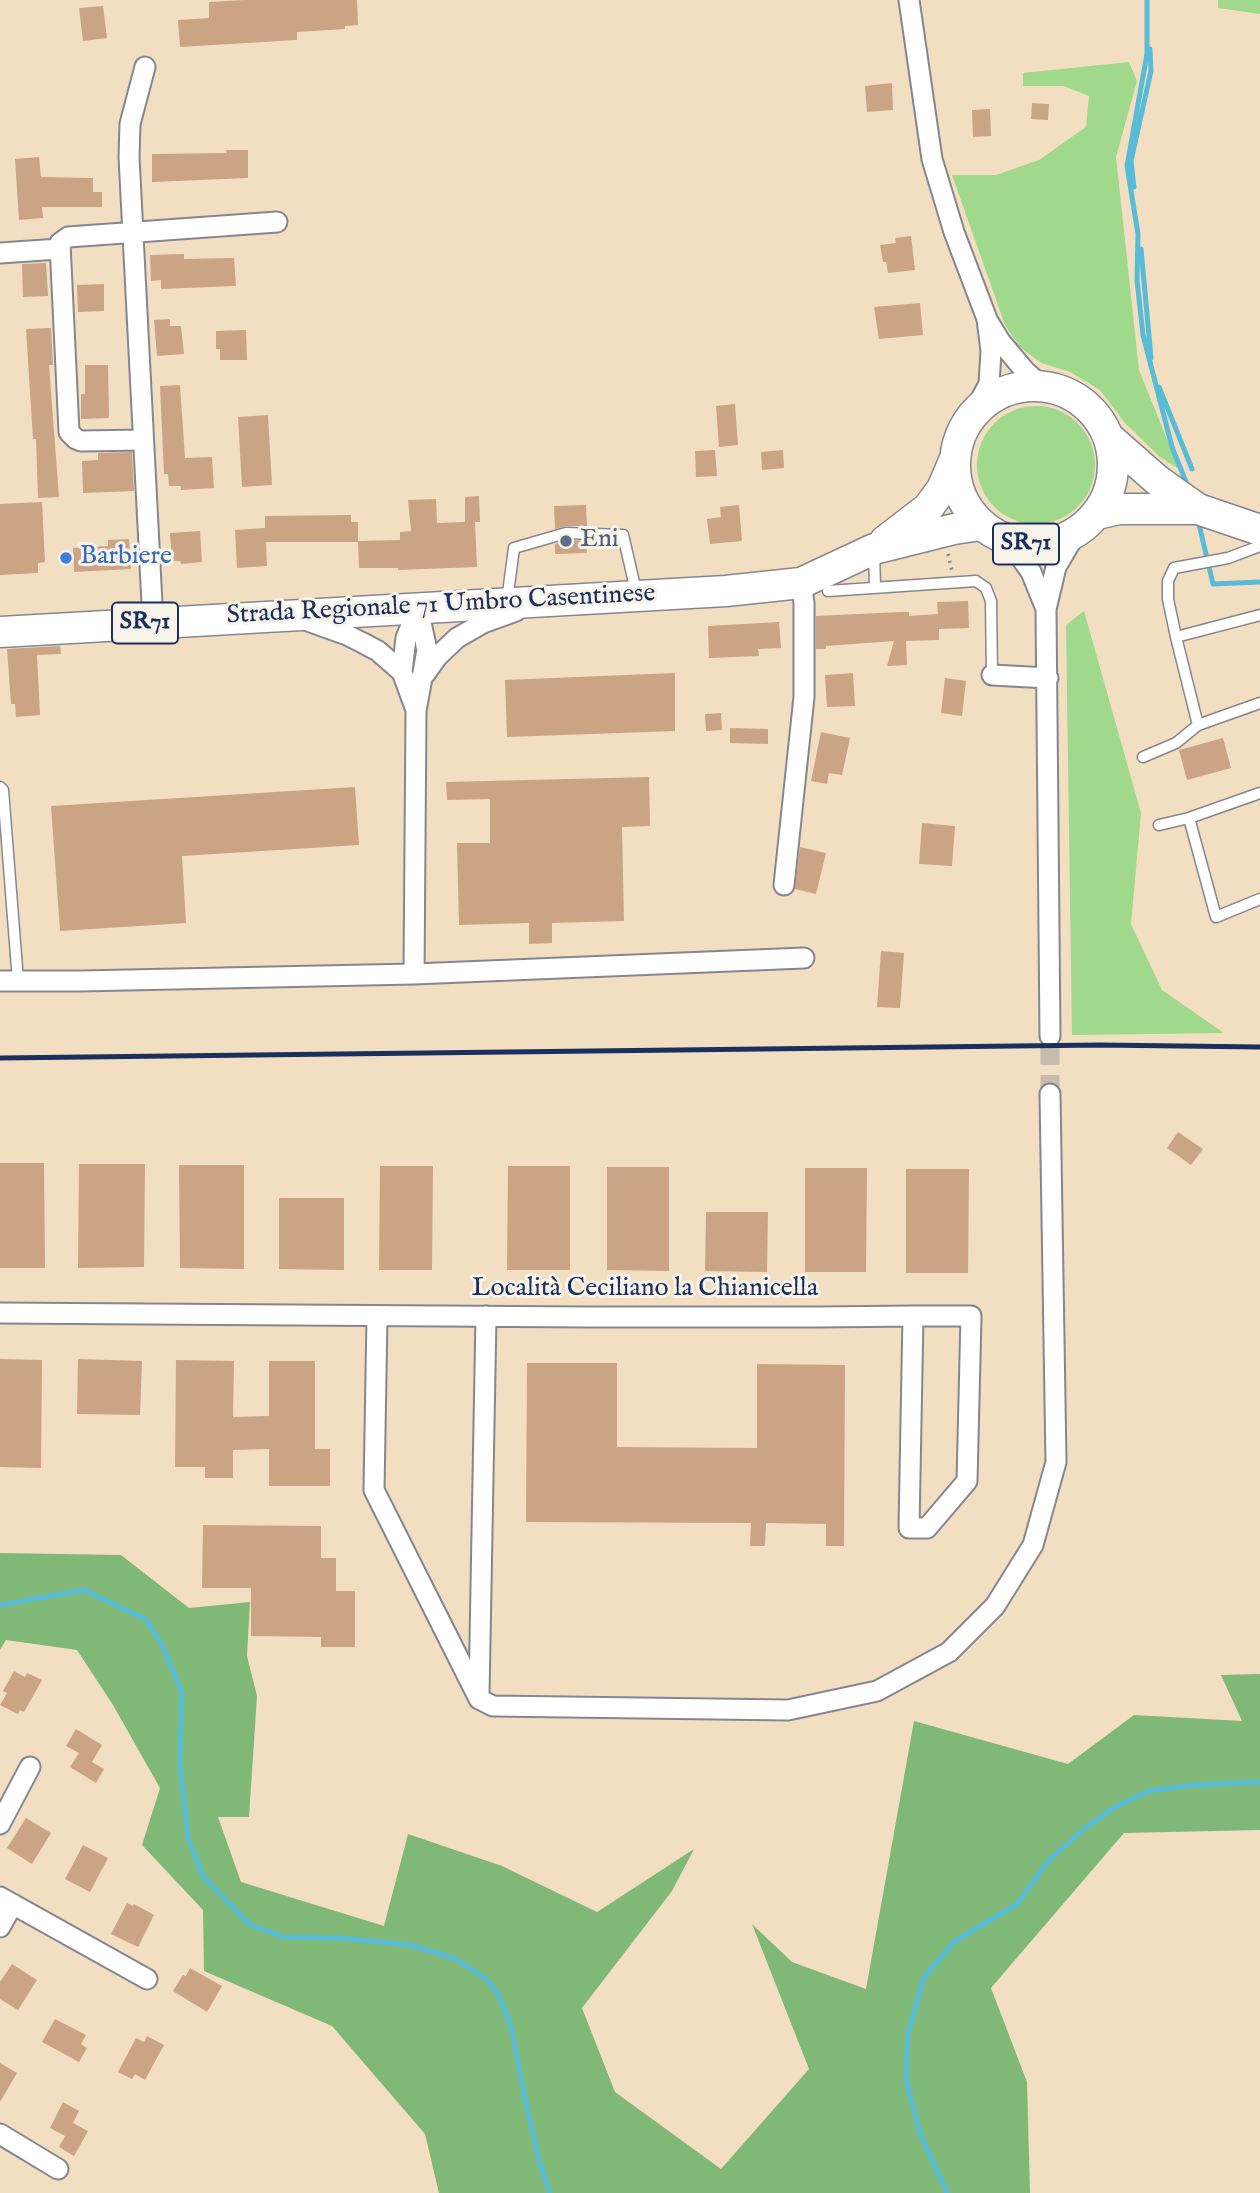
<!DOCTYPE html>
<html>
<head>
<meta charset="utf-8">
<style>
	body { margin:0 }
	canvas { display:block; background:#f2dec1 }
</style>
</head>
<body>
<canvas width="1260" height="2193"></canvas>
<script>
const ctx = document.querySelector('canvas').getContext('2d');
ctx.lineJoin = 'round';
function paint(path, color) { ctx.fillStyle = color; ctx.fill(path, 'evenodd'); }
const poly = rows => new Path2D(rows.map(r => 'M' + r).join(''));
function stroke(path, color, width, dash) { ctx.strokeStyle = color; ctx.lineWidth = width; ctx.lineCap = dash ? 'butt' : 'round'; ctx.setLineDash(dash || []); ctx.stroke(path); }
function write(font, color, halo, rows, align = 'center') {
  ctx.font = font + ' "IM FELL English",serif'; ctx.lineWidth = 6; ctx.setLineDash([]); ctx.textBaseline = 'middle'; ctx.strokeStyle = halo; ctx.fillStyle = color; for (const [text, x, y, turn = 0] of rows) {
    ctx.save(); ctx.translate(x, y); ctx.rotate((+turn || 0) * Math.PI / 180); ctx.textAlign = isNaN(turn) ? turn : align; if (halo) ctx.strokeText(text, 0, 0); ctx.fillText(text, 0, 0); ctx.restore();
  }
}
const green = poly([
	[1218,0,1260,0,1260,14,1218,8],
	[1129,62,1137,81,1116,157,1139,370,1179,469,1160,457,1124,422,1100,390,1070,372,1041,363,1020,347,1005,325,952,175,996,175,1039,160,1086,127,1089,96,1064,86,1023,86,1023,73],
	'977 465a59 59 0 1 1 118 0a59 59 0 1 1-118 0Z',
	[1084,611,1141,813,1131,924,1162,990,1224,1033,1072,1035,1066,625]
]);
const forest = poly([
	[0,1553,121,1555,189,1608,250,1602,247,1656,257,1696,249,1817,218,1817,241,1882,384,1926,408,1834,502,1866,597,1912,694,1849,672,1891,582,2008,615,2092,721,2169,809,2069,752,1924,792,1962,866,1989,914,1721,1068,1764,1134,1715,1242,1721,1221,1675,1260,1674,1260,1830,1124,1833,991,1988,1027,2082,1030,2193,439,2193,425,2134,332,2026,204,1971,203,1910,142,1845,160,1788,113,1705,77,1650,6,1640,0,1650]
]);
const stream = poly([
	[1147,0,1147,54,1127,166,1138,234,1137,280,1143,335,1172,447,1188,487],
	[1134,187,1131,161,1151,71,1150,49],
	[1141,249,1151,358],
	[1159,387,1192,469],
	[1198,520,1213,584,1260,582],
	[0,1605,84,1590,146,1619,162,1645,182,1692,180,1764,188,1838,203,1876,249,1924,283,1937,342,1938,410,1945,454,1958,485,1978,497,1992,511,2026,525,2099,540,2164,550,2193],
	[947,2193,920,2133,906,2079,908,2033,924,1977,955,1941,1017,1904,1048,1861,1084,1829,1113,1808,1149,1791,1192,1785,1260,1782]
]);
const building = poly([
	[244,0,357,0,358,25,345,26,345,29,297,32,297,40,180,47,178,20,209,18,209,2],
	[103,6,107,38,83,41,79,8],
	[892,83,893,110,867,112,865,86],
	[1032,103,1049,104,1048,120,1031,119],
	[990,109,991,136,973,137,972,110],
	[226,150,248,150,248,178,152,182,152,154,227,153],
	[39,157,41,177,93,178,93,192,102,192,102,207,42,207,43,218,19,220,15,159],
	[911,236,915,270,888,273,886,262,883,262,880,245,896,243,895,238],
	[184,254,184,259,234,258,236,286,161,289,161,280,151,281,150,255],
	[46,263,48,296,23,297,22,264],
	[104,284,104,311,78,312,77,285],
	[920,303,923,335,879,339,874,307],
	[170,319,170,326,181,326,184,354,157,356,154,320],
	[51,328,53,365,49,365,59,497,38,498,36,439,33,439,26,329],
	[246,330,247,360,220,360,220,349,216,349,216,331],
	[85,365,108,365,109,418,81,419,81,394,85,394],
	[180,385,185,458,212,457,214,488,181,490,181,486,169,486,168,474,164,474,160,386],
	[735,404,738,445,719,447,716,406],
	[268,415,272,485,242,487,238,417],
	[715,450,717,476,696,477,695,451],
	[783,450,784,468,762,470,761,452],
	[132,452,134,491,83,493,82,461,98,460,98,453],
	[479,496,480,522,475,522,477,567,398,570,398,568,359,568,358,542,266,542,267,566,237,568,235,530,265,528,265,516,351,515,351,522,358,522,358,541,400,540,400,532,411,531,408,500,436,499,437,523,465,522,465,497],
	[42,502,45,562,38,563,38,573,0,575,0,504],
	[586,505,587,526,566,526,555,529,554,506],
	[739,505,742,541,710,544,707,519,721,517,720,507],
	[200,531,202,562,181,564,180,561,172,561,170,533],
	[129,539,131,569,74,572,73,548,108,546,108,540],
	[567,540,587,541,587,553,555,554,555,544],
	[968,601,969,628,939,629,939,640,906,641,907,665,887,666,894,641,826,646,826,649,816,649,816,616,901,612,909,612,909,616,938,614,937,602],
	[779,622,781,648,758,649,759,656,709,658,708,626],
	[60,646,61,654,37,655,40,715,16,717,15,704,11,704,7,649],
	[675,673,675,731,507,737,505,680],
	[853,673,855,706,827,707,825,675],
	[945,678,966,681,962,716,941,713],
	[721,713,722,730,706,731,705,714],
	[730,728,768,729,768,744,730,743],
	[821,732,850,738,842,775,829,773,827,784,811,781],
	[1223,738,1231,768,1187,780,1179,750],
	[649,777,650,826,622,827,624,921,552,923,552,943,529,944,529,923,459,925,457,843,490,843,490,799,447,800,446,782],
	[355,787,359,845,182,856,186,923,60,931,51,806],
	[922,823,955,826,952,866,919,864],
	[800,847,826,853,816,894,795,889],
	[881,951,904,953,900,1008,877,1007],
	[1178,1132,1203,1149,1191,1165,1167,1148],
	[0,1163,44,1163,45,1268,0,1268],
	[79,1164,145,1164,144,1267,78,1268],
	[179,1165,244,1165,244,1269,180,1268],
	[380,1166,433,1166,432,1270,379,1270],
	[508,1166,570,1166,570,1270,507,1270],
	[607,1167,669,1167,669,1271,607,1270],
	[805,1168,867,1168,866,1272,805,1272],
	[906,1169,969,1169,968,1273,906,1273],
	[279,1198,344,1198,344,1270,279,1269],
	[706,1212,768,1212,767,1272,705,1271],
	[0,1359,42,1360,41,1468,0,1467],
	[78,1359,142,1361,140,1415,77,1414],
	[176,1360,234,1361,233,1417,269,1416,269,1361,315,1361,315,1449,330,1449,330,1486,269,1486,269,1449,233,1450,233,1478,205,1478,205,1467,175,1467],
	[527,1363,617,1363,617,1447,757,1448,757,1364,845,1365,844,1546,826,1546,826,1524,766,1523,765,1546,750,1546,751,1523,526,1522],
	[203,1525,321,1526,321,1558,336,1558,336,1591,355,1591,355,1647,321,1647,321,1637,251,1636,251,1588,202,1588],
	[14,1671,25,1677,27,1673,42,1680,24,1712,20,1710,18,1714,0,1705,7,1693,3,1691],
	[76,1729,102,1745,92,1762,104,1769,96,1783,70,1767,79,1753,66,1746],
	[26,1818,51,1833,32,1864,7,1848],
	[83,1845,108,1858,90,1892,65,1879],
	[127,1903,133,1906,134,1904,154,1915,138,1947,111,1934],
	[12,1964,37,1980,18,2010,0,1999,0,1982],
	[190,1968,222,1986,207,2012,173,1991,183,1975,186,1976],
	[55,2019,86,2035,81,2044,87,2048,79,2062,42,2042],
	[147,2036,164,2045,145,2080,135,2074,132,2079,118,2072,136,2038,144,2042],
	[0,2063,17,2073,0,2102],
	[63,2102,79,2111,73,2123,88,2131,74,2156,59,2147,65,2136,50,2128]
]);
const minorTunnel = poly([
	[1050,1094,1050,1036]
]);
const path = poly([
	[948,554,952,571]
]);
const service = poly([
	[874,552,875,587],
	[828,591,976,581,986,588,991,601,992,675],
	[507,601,514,548,566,533,623,535,636,591],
	[1176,637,1260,615],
	[1198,725,1176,637,1168,599,1168,581,1174,568,1228,558,1260,546],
	[1143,757,1176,743,1198,725,1260,703],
	[0,787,3,790,18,981],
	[1189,818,1216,917,1260,899],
	[1159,825,1189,818,1260,793]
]);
const minor = poly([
	[909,0,932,159,954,232,987,319,991,351,989,384,974,412],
	[145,67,130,124,129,157,153,623],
	[0,253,59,249],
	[989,323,1000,341,1025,371,1042,386],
	[143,440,81,441,76,439,69,432,60,243,68,237,277,222],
	[1009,541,1031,572,1046,609],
	[305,620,347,635,363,643,378,651,402,672],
	[425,674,437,657,457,638,483,623,516,611],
	[992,675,1048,678],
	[416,710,402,672,406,638,418,609],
	[784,885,804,697,804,603,801,583],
	[414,974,804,958],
	[0,981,80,981,414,974,416,711,427,650,418,609],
	[1050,1036,1046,609,1056,567,1076,533],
	[0,1313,588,1317,819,1317,913,1316,971,1316,967,1481,927,1528,909,1528,913,1316],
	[377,1316,374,1490,479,1699],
	[479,1695,486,1316],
	[479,1699,493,1706,788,1710,877,1691,949,1652,995,1606,1033,1545,1056,1462,1050,1094],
	[0,1824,30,1767],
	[0,1897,147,1979],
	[0,1927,13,1904],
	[0,2134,58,2169]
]);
const primary = poly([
	'955 465a79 79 0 1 1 158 0a79 79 0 1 1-158 0Z',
	[1108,437,1157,480,1198,509,1260,530],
	[1097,514,1119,509,1198,509],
	[885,541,928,508,942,489,954,461],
	[0,632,726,591,801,583,874,549,954,529,981,525]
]);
const rail = poly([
	[0,1058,1100,1045,1260,1047]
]);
const markers = [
	[566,541,7,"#5c6f8a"],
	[66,558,7,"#3f7fe0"]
];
const shields = [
	[1026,544,66],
	[145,623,66]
];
const shieldNames = [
	["SR71",1026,544],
	["SR71",145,623]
];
const serviceNames = [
	["Eni",580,541]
];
const shopNames = [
	["Barbiere",80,558]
];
const streetNames = [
	["Strada Regionale 71 Umbro Casentinese",441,606,-3],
	["Località Ceciliano la Chianicella",645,1290]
];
paint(green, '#a0d98b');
paint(forest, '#80b977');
stroke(stream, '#59bcd7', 5);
paint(building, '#cba485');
stroke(minorTunnel, '#c7bbad', 19, [19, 10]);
stroke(service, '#868690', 13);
stroke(minor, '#868690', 23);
stroke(primary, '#868690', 33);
stroke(path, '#868690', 3.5, [2, 5]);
stroke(service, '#fff', 10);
stroke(minor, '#fff', 19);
stroke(primary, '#fff', 30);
stroke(rail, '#1b2f5e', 5);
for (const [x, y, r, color] of markers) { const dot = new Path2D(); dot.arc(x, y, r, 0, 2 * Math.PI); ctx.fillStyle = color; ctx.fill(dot); stroke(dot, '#f7f3e8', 2.5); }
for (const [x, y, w] of shields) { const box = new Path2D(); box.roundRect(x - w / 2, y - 20.5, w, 41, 5); ctx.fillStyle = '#f7f3e8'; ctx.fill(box); stroke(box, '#1b2f5e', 2); }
write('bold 24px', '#1b2f5e', null, shieldNames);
write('26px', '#4e5e75', '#f7f3e8', serviceNames, 'left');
write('26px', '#366cbe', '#f7f3e8', shopNames, 'left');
write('26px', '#1b2f5e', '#f7f3e8', streetNames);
</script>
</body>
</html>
